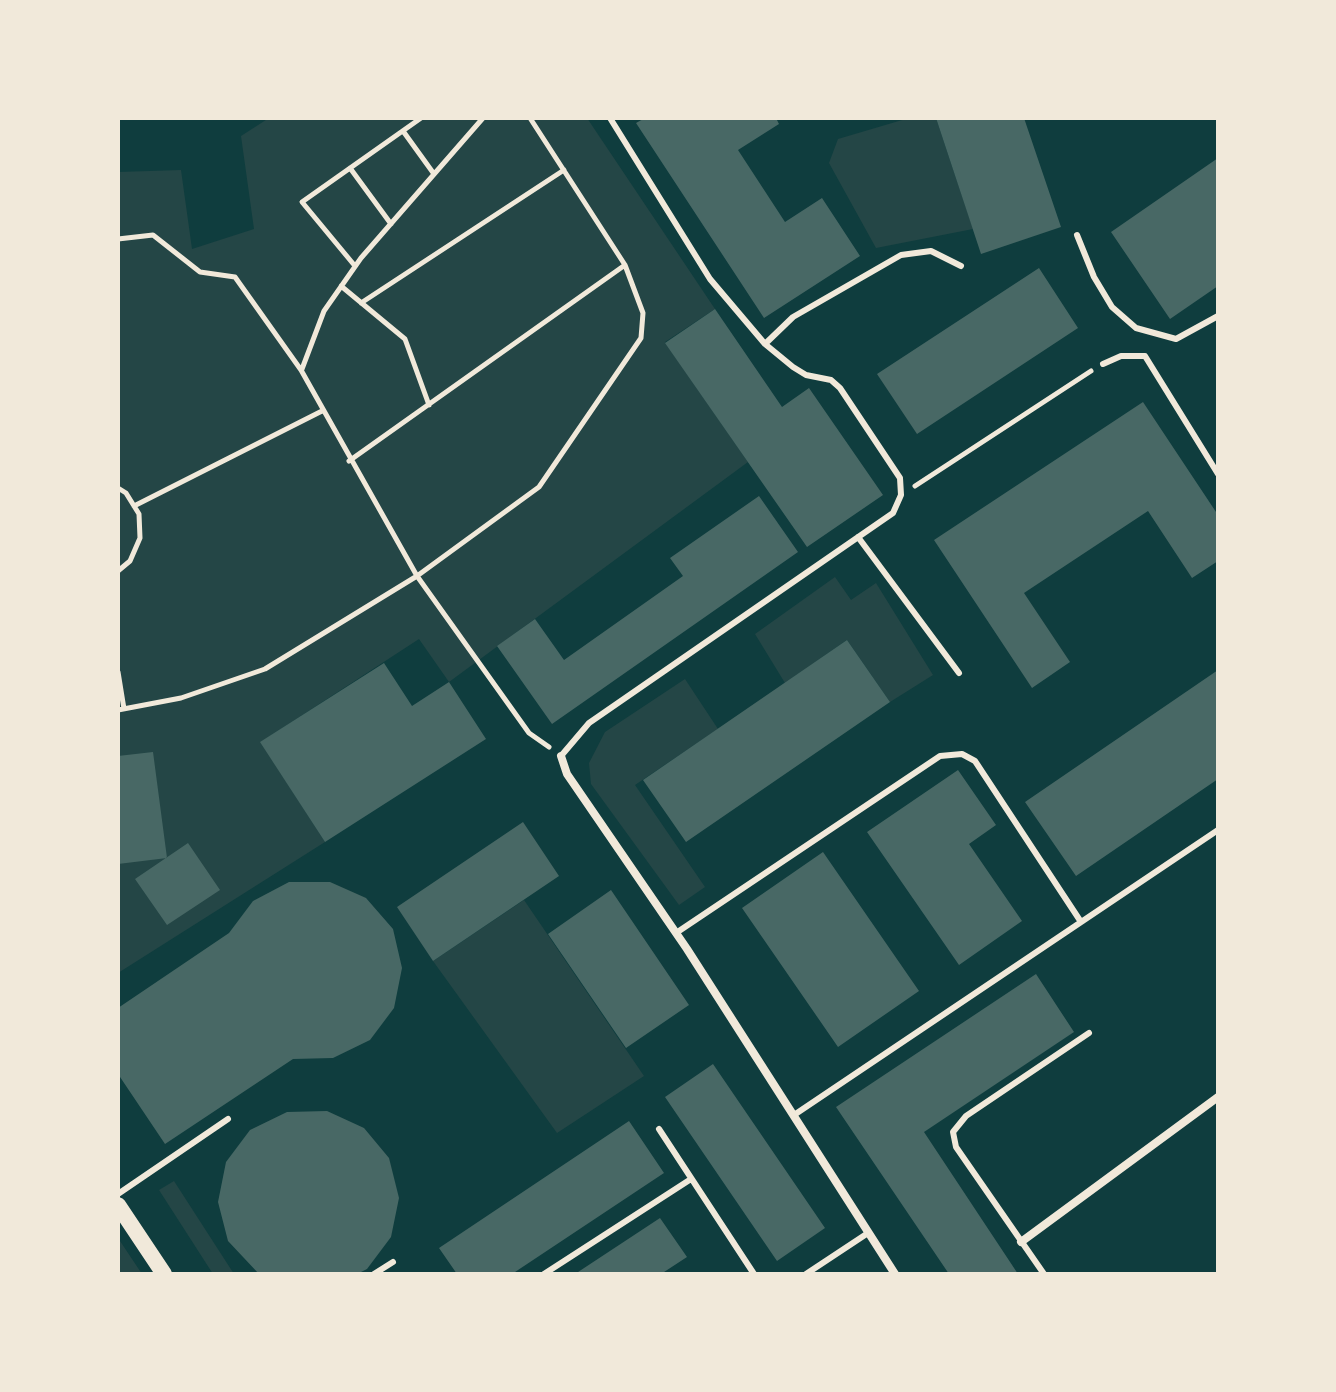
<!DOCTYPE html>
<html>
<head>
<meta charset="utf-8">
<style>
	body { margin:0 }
	#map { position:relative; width:1336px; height:1392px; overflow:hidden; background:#0f3d3e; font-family:"Roboto Condensed",sans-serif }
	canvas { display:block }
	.frame { position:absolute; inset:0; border:120px solid #f1e9da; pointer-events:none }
</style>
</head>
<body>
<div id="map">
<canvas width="1336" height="1392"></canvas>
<div class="frame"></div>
</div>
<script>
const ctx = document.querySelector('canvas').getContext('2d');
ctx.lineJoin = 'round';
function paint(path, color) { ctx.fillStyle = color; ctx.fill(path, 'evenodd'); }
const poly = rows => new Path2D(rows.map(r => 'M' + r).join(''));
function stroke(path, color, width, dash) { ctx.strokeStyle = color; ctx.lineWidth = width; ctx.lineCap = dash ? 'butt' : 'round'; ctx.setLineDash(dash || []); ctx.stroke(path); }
const green = poly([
	[269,118,587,118,715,309,665,342,748,462,449,682,419,639,261,742,325,842,118,973,118,172,181,170,192,249,254,229,241,136],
	[909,118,936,118,973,229,876,248,829,163,838,139],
	[835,577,851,600,876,583,933,675,890,702,847,640,785,683,755,634],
	[685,679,718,729,635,785,705,887,679,905,591,784,589,763,605,732],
	[524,900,644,1076,557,1133,433,961],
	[174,1181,234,1274,213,1274,159,1190],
	[118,1238,142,1274,118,1274]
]);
const building = poly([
	[645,118,776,118,779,124,738,150,785,222,822,198,860,256,764,318,636,123],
	[936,118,1024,118,1061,227,981,254],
	[1218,158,1218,286,1170,319,1111,232],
	[1039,268,1078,328,917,434,877,374],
	[715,309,782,407,809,388,883,495,807,547,665,343],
	[1143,402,1218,515,1218,561,1192,578,1148,511,1030,589,1024,593,1070,662,1032,688,934,540],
	[759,496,798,552,552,724,497,646,535,619,564,660,683,576,670,558],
	[847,640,890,702,686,842,643,780],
	[384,663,412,706,449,682,486,739,325,842,260,742],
	[1218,670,1218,779,1076,876,1025,802],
	[153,752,167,858,118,864,118,756],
	[958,770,996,825,969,844,1022,921,959,965,867,832],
	[523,822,559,876,433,961,397,907],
	[188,843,220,890,167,925,135,879],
	[823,852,919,991,838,1047,742,908],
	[289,882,330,882,366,898,393,929,402,968,394,1008,370,1040,333,1058,293,1059,165,1144,118,1074,118,1008,229,933,253,901],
	[611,890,689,1005,626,1048,548,934],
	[1036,974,1074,1032,924,1132,1018,1274,949,1274,836,1107],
	[713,1064,825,1228,777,1261,665,1097],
	[327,1111,364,1128,389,1158,399,1198,391,1237,367,1269,357,1274,259,1274,228,1241,218,1202,226,1162,250,1130,287,1112],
	[629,1121,664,1173,512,1274,457,1274,439,1248],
	[660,1218,687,1257,661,1274,575,1274]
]);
const path = poly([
	[403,131,434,174],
	[350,168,391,224],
	[118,239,153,235,200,272,235,277,301,370,417,576,529,733,549,747],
	[355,266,302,202,421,118],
	[341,286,405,339,429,405],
	[361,303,564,170],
	[302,369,324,311,361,258,483,118],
	[349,461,625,265],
	[915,486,1091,371],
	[118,488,126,493,139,514,140,538,130,561,118,571],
	[134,506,322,411],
	[118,672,124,709],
	[118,710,181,698,265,669,417,576,539,487,641,338,643,313,625,265,530,118]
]);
const service = poly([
	[1077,235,1094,277,1112,307,1136,328,1176,339,1218,316],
	[765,344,793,317,901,255,931,251,961,266],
	[1103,364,1121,356,1145,356,1218,474],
	[858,537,959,673],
	[561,756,589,723,893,513,901,495,900,478,840,388,831,380,806,375,793,367,765,344,710,279,610,118],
	[676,933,940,756,962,754,975,761,1081,922],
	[794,1115,1218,830],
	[659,1129,754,1274],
	[118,1194,228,1119],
	[374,1274,393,1262],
	[544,1274,691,1179],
	[806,1274,868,1233],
	[1044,1274,956,1147,953,1132,966,1116,1089,1033]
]);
const minor = poly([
	[561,756,567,774,687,949,895,1274],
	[1021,1242,1218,1097]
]);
const secondary = poly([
	[118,1205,164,1274]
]);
paint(green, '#244646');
paint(building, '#486865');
stroke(path, '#f1e9da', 5);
stroke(service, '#f1e9da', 6);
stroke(minor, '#f1e9da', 8);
stroke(secondary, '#f1e9da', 16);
</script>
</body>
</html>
